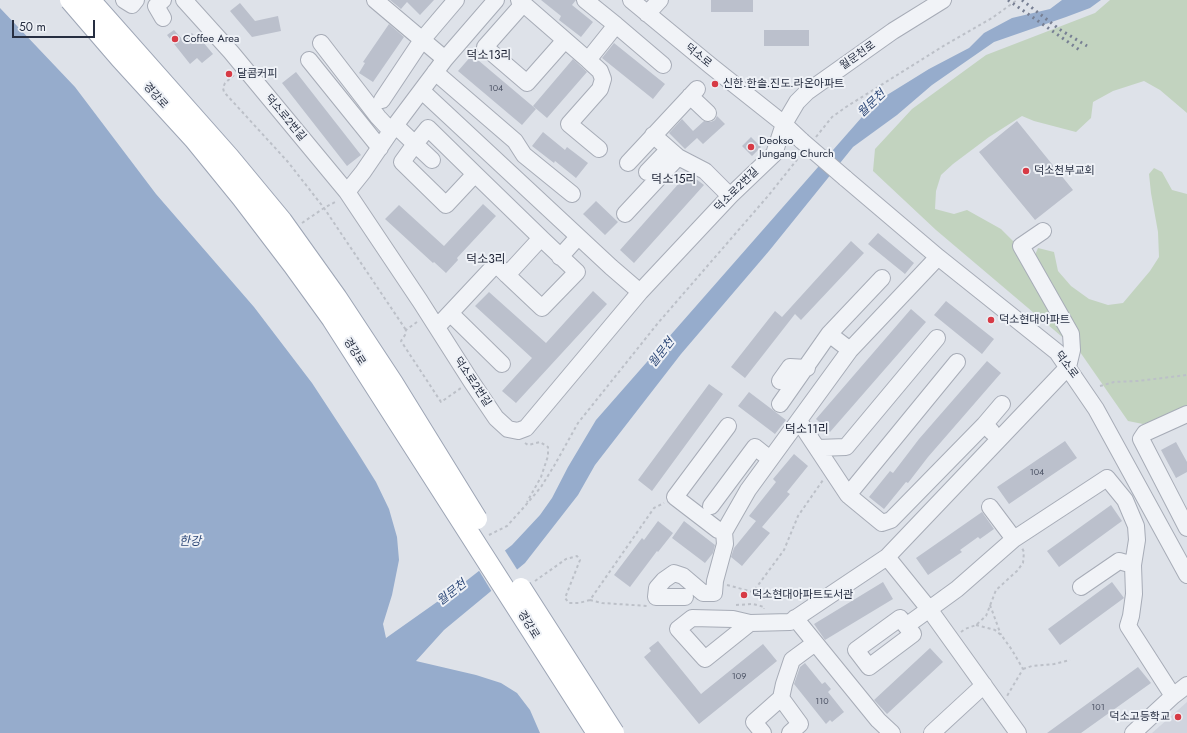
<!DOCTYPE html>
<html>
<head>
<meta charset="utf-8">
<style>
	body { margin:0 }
	#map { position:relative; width:1187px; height:733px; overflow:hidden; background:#dee2e9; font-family:Jost,sans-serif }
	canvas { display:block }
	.scale { position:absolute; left:12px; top:20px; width:83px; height:18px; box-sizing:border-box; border:2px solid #262e41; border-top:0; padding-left:5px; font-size:12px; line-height:14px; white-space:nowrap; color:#262e41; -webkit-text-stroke:3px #eef1f6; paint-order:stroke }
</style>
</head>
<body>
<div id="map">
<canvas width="1187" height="733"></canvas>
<div class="scale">50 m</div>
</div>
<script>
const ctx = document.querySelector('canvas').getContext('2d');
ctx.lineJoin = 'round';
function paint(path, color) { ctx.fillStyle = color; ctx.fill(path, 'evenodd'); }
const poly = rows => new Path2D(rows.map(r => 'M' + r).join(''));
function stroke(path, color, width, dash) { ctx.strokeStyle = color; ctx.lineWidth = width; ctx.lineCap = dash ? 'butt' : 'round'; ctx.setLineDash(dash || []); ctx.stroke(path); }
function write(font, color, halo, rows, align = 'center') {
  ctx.font = font + ' Jost,"Noto Sans KR",sans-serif'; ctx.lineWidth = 4; ctx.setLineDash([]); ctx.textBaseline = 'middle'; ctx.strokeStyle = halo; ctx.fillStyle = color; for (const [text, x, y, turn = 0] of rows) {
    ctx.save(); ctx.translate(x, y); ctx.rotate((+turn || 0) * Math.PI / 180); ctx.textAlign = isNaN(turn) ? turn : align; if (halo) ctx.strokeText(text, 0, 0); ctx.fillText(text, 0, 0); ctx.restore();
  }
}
const built = poly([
	[1187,702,1187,733,1152,733]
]);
const green = poly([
	[1110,0,1187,0,1187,113,1160,90,1144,81,1113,91,1093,102,1091,118,1076,132,1034,121,1022,116,989,137,953,164,941,175,936,191,935,209,954,214,967,210,1001,229,1014,242,1019,256,1035,255,1038,248,1054,252,1058,271,1071,286,1089,299,1108,305,1123,303,1150,271,1159,257,1158,232,1151,193,1149,174,1154,168,1162,172,1172,190,1187,194,1187,409,1143,424,1128,421,1080,352,936,230,873,171,875,149,912,109,986,55,1095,13]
]);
const water = poly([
	[1062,0,1101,0,1090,8,1066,17,994,42,932,85,897,115,853,147,769,251,681,354,595,465,578,495,525,563,444,630,416,661,476,675,501,683,517,693,530,710,540,733,0,733,0,8,75,87,156,194,254,307,312,383,356,450,376,482,389,509,397,537,399,560,392,595,383,624,386,638,461,585,512,545,540,515,552,498,568,467,596,420,869,109,887,95,929,69,969,48,984,33,1012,18,1050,9]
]);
const pier = poly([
	[504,549,518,571,492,592,478,569]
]);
const building = poly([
	[390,0,434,0,420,15,407,2,401,9],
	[541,0,576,0,572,5,593,22,581,37,559,20,561,16],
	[711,0,753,0,753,12,711,12],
	[240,3,255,21,278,16,281,31,252,37,230,11],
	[389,24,404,37,373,82,359,73,365,63,363,62],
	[174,30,183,40,192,33,200,42,203,42,213,54,202,63,197,58,190,64,167,35],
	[764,30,809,30,809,46,764,46],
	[614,43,665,84,653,99,602,58],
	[472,55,536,109,522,125,458,71],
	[573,59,587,72,547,118,533,106],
	[296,72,361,155,347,166,282,83],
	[717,116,725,124,703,144,697,138,685,149,669,133,682,119,693,131,704,121,711,122,715,120],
	[1017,121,1073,190,1035,220,979,152],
	[543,132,565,150,567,147,588,163,576,178,555,161,554,163,532,146],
	[751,137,761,147,752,156,742,146],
	[688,173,704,185,634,263,620,250],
	[596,201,618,222,605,235,583,214],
	[483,204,496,216,457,258,458,260,446,273,434,262,433,263,385,219,399,205,444,246],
	[878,233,914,263,905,274,868,244],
	[851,241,864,253,801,320,795,314,745,378,731,367,775,311,782,317],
	[593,291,607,304,516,403,502,391,532,358,475,306,489,292,546,343],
	[946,301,994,339,982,354,934,315],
	[911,309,926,322,830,432,816,419],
	[987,361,1001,373,928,457,908,483,906,482,884,509,869,497,890,471,893,473,919,439],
	[709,384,723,394,652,491,638,480],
	[749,392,786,420,775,434,738,406],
	[1065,441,1077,458,1009,504,997,487],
	[1176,442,1187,462,1187,472,1176,478,1161,450],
	[794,454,808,466,787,492,790,494,762,527,770,533,742,566,731,557,734,548,756,521,749,516,776,482,773,479],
	[1111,505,1122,521,1059,567,1047,551],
	[982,512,994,529,980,539,978,537,960,550,962,552,928,575,916,558],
	[658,521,673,533,658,552,657,551,630,587,614,575,642,538,644,540],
	[684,521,715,545,713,553,705,563,672,538],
	[883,582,893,599,825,640,814,624],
	[1112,582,1124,598,1060,645,1048,629],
	[658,641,701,694,763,644,777,661,699,724,644,657,651,651,649,648],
	[930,648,943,662,887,714,874,700],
	[805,663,822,684,825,682,831,689,828,692,844,712,832,722,830,720,826,724,794,684,800,667],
	[1138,667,1151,683,1081,733,1047,733]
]);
const path = poly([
	[234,75,225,83,223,88,224,92,288,162,324,208,406,330],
	[816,137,832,117,846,107,945,45,992,18,1017,0],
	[302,223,324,208,337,201],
	[417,322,406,330,405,335,401,341,441,402,461,388],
	[1100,386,1114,382,1138,381,1187,375],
	[525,443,528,445,540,442,548,447,548,456,541,477,527,502],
	[489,535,507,526,525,506,541,487,554,466,578,423,658,323,768,196,800,156],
	[535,581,566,559,577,556,580,560,565,598,569,603,579,603,590,600,654,508,664,503],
	[727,585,753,592,784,550,798,516,823,480],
	[590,600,602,603,648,606],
	[736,605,753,604,764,607,764,609],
	[990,605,1001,635],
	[976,625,995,630,1002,636,1012,650,1023,669,1007,696],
	[961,632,965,629,976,625,986,616,996,590,1017,571,1023,563,1024,552,1022,548],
	[1023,669,1032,666,1054,664,1070,660]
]);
const minor = poly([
	[124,0,132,5,136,0],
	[163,0,156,6,163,18],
	[184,0,231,52,347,192,420,301,471,381,496,418,508,429,518,431,526,428,640,292,730,196,774,154,784,124,797,102,807,92,893,31,943,0],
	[375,0,445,59],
	[519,0,588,60,616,25,585,0],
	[631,0,711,66,784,124,802,141],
	[523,4,485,47,527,83,565,40],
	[647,14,660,0],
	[616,25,663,65],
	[321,43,378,117,391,131],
	[309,60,380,148],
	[588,60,600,71,603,79,600,89,569,124,599,149],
	[435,72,515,141,524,155,572,194],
	[422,91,611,267,640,292],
	[690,96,708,113],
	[382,100,422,40,456,0],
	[395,125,415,144,402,162,446,205,475,174,428,128,415,144,432,160],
	[653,135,678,157,705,171,730,196],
	[628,163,697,89],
	[647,172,669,149],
	[475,174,541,238],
	[845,178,938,257,1057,352,1096,409,1187,575],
	[347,192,363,172,391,131,445,59,496,0],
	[625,214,678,157],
	[560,257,578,237],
	[450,313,502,364],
	[437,327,496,264,507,275,542,308,577,272,541,238,507,275],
	[850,350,829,334,882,278],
	[780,381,790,367,807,368],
	[780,404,829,334],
	[1187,414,1145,433,1141,439,1187,528],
	[799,421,848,495,957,362],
	[992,432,985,424,1002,404],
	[817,448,846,447,937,338],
	[848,495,882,523,891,520,985,424],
	[711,506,755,447,770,459],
	[990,507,1014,539],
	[724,532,718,530,675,497,728,426],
	[887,557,929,609,1018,733],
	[1081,587,1119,561,1133,565],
	[685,597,656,597,657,588,664,580,674,573,683,576,703,593,714,593,715,581,725,544,724,532,748,490,850,350,938,257],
	[795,618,878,720,892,733],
	[750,623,705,659,678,629,692,618,733,619,750,623,790,622,887,557,1068,367,1072,350,1071,334,1021,246,1043,231],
	[906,626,900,618,856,650,869,667,913,634,906,626,957,589,1014,539,1107,478,1125,500,1136,526,1137,540,1133,565,1134,594,1131,616,1128,626,1173,696],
	[781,698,800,724,790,733],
	[763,733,754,722,781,698,784,684,792,660,815,643],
	[932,733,984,685],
	[1133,733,1173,696,1187,685]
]);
const rail = poly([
	[1008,0,1081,51],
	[1022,0,1059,29,1087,46]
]);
const minorBridge = poly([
	[802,141,845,178]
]);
const majorBridge = poly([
	[70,0,120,58,194,139,242,198,293,265,332,319,597,733],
	[90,0,229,157,282,221,337,298,393,383,477,519],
	[521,588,614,733]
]);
const markers = [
	[175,39,4,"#d73a45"],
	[229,74,4,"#d73a45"],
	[715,84,4,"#d73a45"],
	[751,147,4,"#d73a45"],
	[1026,171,4,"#d73a45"],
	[991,320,4,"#d73a45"],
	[744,595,4,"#d73a45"],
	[1178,717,4,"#d73a45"]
];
const numberNames = [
	["104",496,89],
	["104",1037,473],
	["109",739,677],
	["110",822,702],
	["101",1098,708]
];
const poiNames = [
	["Coffee Area",183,39],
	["달콤커피",237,74],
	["신한.한솔.진도.라온아파트",723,84],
	["Deokso",759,141],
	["Jungang Church",759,154],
	["덕소천부교회",1034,171],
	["덕소현대아파트",999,320],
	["덕소현대아파트도서관",752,595],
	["덕소고등학교",1170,717,"right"]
];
const streetNames = [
	["덕소로",698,56,39],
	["월문천로",858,56,-35],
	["경강로",155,96,48],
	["덕소로2번길",285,118,50],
	["덕소로2번길",737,190,-45],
	["경강로",354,352,57],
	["덕소로",1066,365,53],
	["덕소로2번길",472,382,56],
	["경강로",528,625,58]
];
const neighbourhoodNames = [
	["덕소13리",489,56],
	["덕소15리",674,180],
	["덕소3리",486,260],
	["덕소11리",807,430]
];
const waterNames = [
	["월문천",872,104,-44],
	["월문천",662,353,-52],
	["한강",190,542],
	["월문천",452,593,-38]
];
paint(built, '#d0d4de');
paint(green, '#c2d3bf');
paint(water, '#96accc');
paint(pier, '#dee2e9');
paint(building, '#bbc0cc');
stroke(minor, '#a7acb7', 18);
stroke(path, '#bcc0c8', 2, [3, 3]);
stroke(minor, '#f1f3f7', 16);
stroke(rail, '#777f93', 3, [2, 4]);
stroke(minorBridge, '#a7acb7', 18, []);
stroke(majorBridge, '#9da5b5', 22, []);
stroke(minorBridge, '#f1f3f7', 16);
stroke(majorBridge, '#fff', 20);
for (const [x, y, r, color] of markers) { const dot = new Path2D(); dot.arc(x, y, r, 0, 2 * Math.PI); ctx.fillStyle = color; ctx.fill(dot); stroke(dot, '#eef1f6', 1.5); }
write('9px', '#4b5264', null, numberNames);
write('11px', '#262e41', '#eef1f6', poiNames, 'left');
write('11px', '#262e41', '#eef1f6', streetNames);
write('12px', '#191f31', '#eef1f6', neighbourhoodNames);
write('italic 12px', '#2e4978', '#eef1f6', waterNames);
</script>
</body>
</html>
